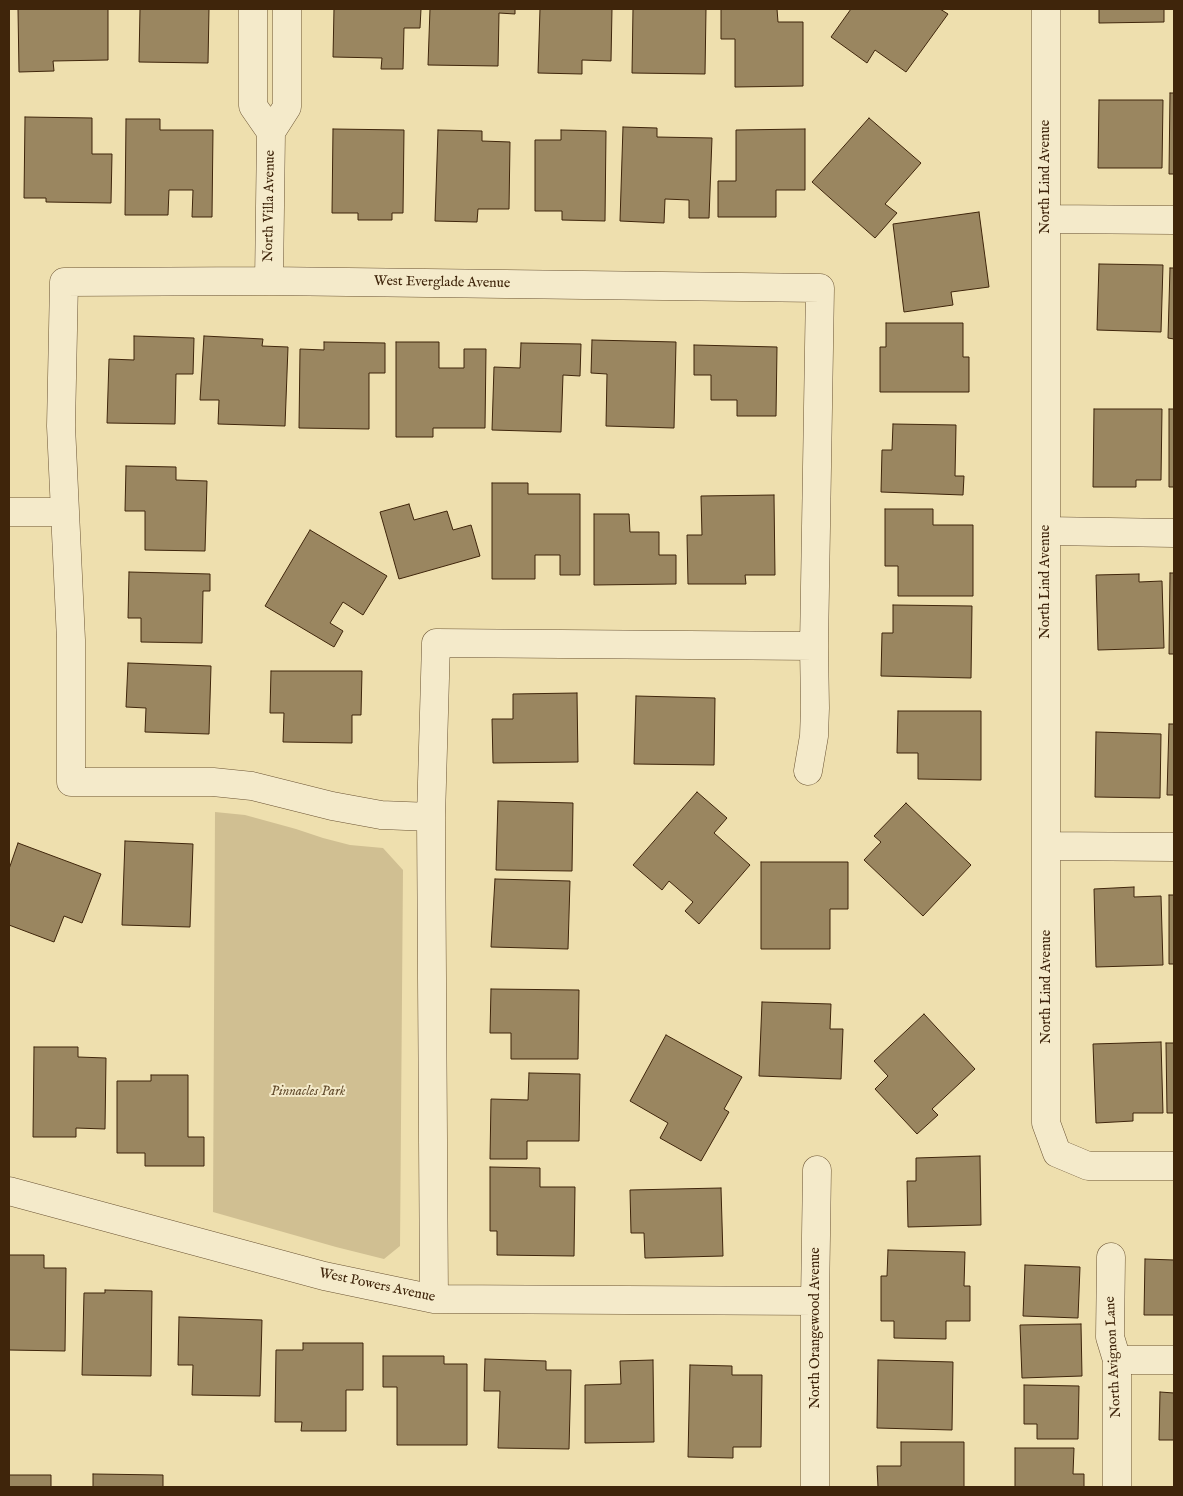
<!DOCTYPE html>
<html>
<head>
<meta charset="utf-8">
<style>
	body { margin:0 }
	#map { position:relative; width:1183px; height:1496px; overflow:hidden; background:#eedfae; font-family:"IM FELL English",serif }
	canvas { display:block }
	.frame { position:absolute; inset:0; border:10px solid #3f250b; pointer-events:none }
</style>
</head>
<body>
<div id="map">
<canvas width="1183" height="1496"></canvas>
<div class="frame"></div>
</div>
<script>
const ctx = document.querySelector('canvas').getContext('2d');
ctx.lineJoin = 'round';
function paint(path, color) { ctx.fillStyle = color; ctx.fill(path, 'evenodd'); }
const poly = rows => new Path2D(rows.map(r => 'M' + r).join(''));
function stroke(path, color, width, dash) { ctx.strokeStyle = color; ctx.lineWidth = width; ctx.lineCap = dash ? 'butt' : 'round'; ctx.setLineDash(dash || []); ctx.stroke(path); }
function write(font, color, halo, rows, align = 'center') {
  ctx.font = font + ' "IM FELL English",serif'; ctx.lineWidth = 4; ctx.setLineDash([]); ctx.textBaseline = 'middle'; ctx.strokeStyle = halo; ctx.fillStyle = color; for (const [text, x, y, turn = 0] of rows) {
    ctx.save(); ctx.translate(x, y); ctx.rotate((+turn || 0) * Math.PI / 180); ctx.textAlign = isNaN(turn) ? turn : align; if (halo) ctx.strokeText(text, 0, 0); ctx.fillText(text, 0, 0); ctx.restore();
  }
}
const green = poly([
	[215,812,245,815,296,829,323,838,350,845,383,848,403,870,400,1246,384,1259,336,1247,213,1212]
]);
const building = poly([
	[18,9,108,9,108,60,53,61,54,71,19,72,18,9],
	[140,9,209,9,208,63,139,62,140,9],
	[334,9,421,9,420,28,404,28,403,69,381,69,382,58,333,57,334,9],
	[430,9,515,9,515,14,499,13,498,66,428,65,430,9],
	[540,9,612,9,611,61,582,60,582,74,538,73,540,9],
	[633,9,706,9,705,74,632,73,633,9],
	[721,9,777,9,778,22,803,22,803,86,735,87,735,39,721,39,721,9],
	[851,9,940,9,948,14,906,72,875,50,867,63,831,37,851,9],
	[1099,9,1164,9,1164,22,1099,23,1099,9],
	[1170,93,1174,93,1174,174,1169,174,1170,93],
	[1099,100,1163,100,1162,168,1098,168,1099,100],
	[25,117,92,118,92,154,112,154,111,203,46,202,46,198,24,198,25,117],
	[869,118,921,163,885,204,897,213,875,238,812,182,869,118],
	[126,119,160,119,160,130,213,130,212,217,192,217,193,190,169,190,168,215,125,215,126,119],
	[623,127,657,128,657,137,712,138,709,218,689,218,689,200,665,199,664,223,620,221,623,127],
	[333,129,404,130,403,213,392,213,392,220,358,220,358,213,332,213,333,129],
	[805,129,805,190,776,190,776,217,718,217,718,181,736,181,736,130,805,129],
	[438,130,482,131,482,141,510,142,509,209,478,209,477,222,435,221,438,130],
	[561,130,606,131,605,221,562,220,562,211,535,211,535,140,561,140,561,130],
	[979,212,989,287,951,292,953,305,904,312,893,224,979,212],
	[1099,264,1163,265,1161,332,1097,330,1099,264],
	[1170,268,1174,268,1174,339,1168,338,1170,268],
	[886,323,963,323,963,357,969,357,969,392,880,392,880,347,886,347,886,323],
	[134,336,194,338,193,374,176,374,175,424,107,423,109,359,134,360,134,336],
	[204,336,263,339,262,346,288,347,285,426,218,424,219,400,200,400,204,336],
	[592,340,676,342,674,428,606,426,607,374,591,373,592,340],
	[324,342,385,343,385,373,369,373,369,429,299,428,300,349,324,350,324,342],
	[396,342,439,342,439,368,464,368,464,349,486,349,485,428,433,428,433,437,396,437,396,342],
	[521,343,581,344,580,376,563,375,561,432,492,430,494,367,520,368,521,343],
	[694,345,777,347,776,416,737,416,737,400,711,400,711,375,694,375,694,345],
	[1094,409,1162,409,1161,480,1136,480,1136,487,1093,487,1094,409],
	[1169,409,1174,409,1174,487,1169,487,1169,409],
	[893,424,956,425,955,476,964,476,963,495,881,492,882,450,892,450,893,424],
	[126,466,176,467,176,480,207,481,205,551,145,550,145,511,125,511,126,466],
	[492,483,528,483,528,494,580,494,580,575,560,575,560,555,535,555,535,579,492,579,492,483],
	[774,495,775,575,745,575,746,584,688,584,687,535,702,535,701,496,774,495],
	[409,504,414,520,447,511,453,530,471,525,480,556,399,579,380,512,409,504],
	[885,509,933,509,933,525,973,525,973,596,898,596,898,566,885,566,885,509],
	[594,514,629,514,630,532,659,532,659,555,676,555,676,584,594,585,594,514],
	[310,530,387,576,363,615,343,602,330,623,343,631,334,647,265,606,310,530],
	[129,572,210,574,210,591,203,591,202,643,141,642,141,618,128,618,129,572],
	[1170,573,1174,573,1174,654,1169,654,1170,573],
	[1139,574,1139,582,1162,581,1164,648,1098,650,1096,575,1139,574],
	[893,605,972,606,971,678,881,676,882,633,893,633,893,605],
	[128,663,211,666,209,734,145,732,146,708,126,707,128,663],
	[271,671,362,671,361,715,352,715,352,743,283,742,284,713,270,713,271,671],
	[577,693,578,762,493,763,492,719,513,719,513,694,577,693],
	[636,696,715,698,714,765,634,764,636,696],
	[898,711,981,711,981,780,918,779,918,753,897,753,898,711],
	[1169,724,1174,724,1174,795,1167,795,1169,724],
	[1096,732,1161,734,1160,798,1095,797,1096,732],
	[697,792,727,818,714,833,750,865,699,924,685,911,693,902,669,881,662,890,633,865,697,792],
	[498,801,573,803,572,871,496,870,498,801],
	[906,803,971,865,923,916,864,860,881,842,874,836,906,803],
	[125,841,193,844,190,927,122,925,125,841],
	[18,843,101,874,82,923,64,916,54,942,9,925,9,869,18,843],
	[761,862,848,862,848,909,830,909,830,949,761,949,761,862],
	[495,879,570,881,568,949,491,947,495,879],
	[1134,887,1134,897,1161,896,1163,965,1096,967,1094,889,1134,887],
	[1169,895,1174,895,1174,964,1169,964,1169,895],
	[491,989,579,990,578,1059,511,1059,511,1033,490,1033,491,989],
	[762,1002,831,1004,830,1029,843,1029,841,1079,759,1076,762,1002],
	[924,1014,975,1069,932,1109,938,1115,917,1134,875,1089,888,1076,874,1061,924,1014],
	[666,1035,742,1077,724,1109,729,1112,701,1161,660,1138,668,1123,630,1101,666,1035],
	[1161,1042,1163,1113,1133,1113,1133,1121,1096,1123,1093,1044,1161,1042],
	[1166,1043,1174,1043,1174,1113,1167,1113,1166,1043],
	[34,1047,78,1047,78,1057,106,1058,105,1129,76,1128,76,1137,33,1137,34,1047],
	[529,1073,580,1074,579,1141,527,1141,527,1159,490,1159,491,1099,528,1100,529,1073],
	[151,1075,188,1075,188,1137,204,1137,204,1166,145,1166,145,1153,117,1153,117,1081,151,1081,151,1075],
	[980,1156,981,1225,908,1227,907,1181,916,1181,916,1158,980,1156],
	[490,1167,540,1168,540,1187,575,1187,574,1256,497,1255,497,1231,490,1231,490,1167],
	[721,1188,723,1256,645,1258,644,1233,631,1233,630,1190,721,1188],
	[888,1250,965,1252,964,1286,970,1286,970,1321,946,1321,946,1339,894,1338,894,1321,881,1321,881,1276,887,1276,888,1250],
	[9,1255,44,1255,44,1268,66,1268,65,1351,9,1350,9,1255],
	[1145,1259,1174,1260,1174,1315,1144,1315,1145,1259],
	[1025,1265,1080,1267,1078,1318,1023,1316,1025,1265],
	[105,1290,152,1291,151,1376,82,1375,84,1293,105,1293,105,1290],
	[179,1317,262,1320,260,1396,192,1395,193,1365,178,1365,179,1317],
	[1081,1324,1082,1376,1022,1378,1020,1325,1081,1324],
	[303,1343,363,1343,363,1390,346,1390,346,1431,301,1431,302,1422,275,1422,276,1350,303,1350,303,1343],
	[383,1356,444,1356,444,1364,467,1364,467,1445,397,1445,397,1387,383,1387,383,1356],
	[485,1359,546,1361,546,1370,571,1370,569,1449,498,1448,500,1391,484,1391,485,1359],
	[653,1360,654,1442,585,1443,585,1385,621,1384,620,1361,653,1360],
	[878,1360,953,1362,952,1430,877,1428,878,1360],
	[690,1365,732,1366,732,1375,762,1375,761,1447,733,1447,733,1458,688,1457,690,1365],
	[1024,1385,1079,1386,1078,1439,1037,1439,1037,1424,1024,1424,1024,1385],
	[1160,1392,1174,1393,1174,1440,1159,1440,1160,1392],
	[901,1442,964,1442,964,1487,878,1487,877,1466,901,1466,901,1442],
	[1015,1448,1074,1448,1073,1474,1084,1474,1084,1487,1015,1487,1015,1448],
	[93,1474,163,1475,163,1487,93,1487,93,1474],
	[9,1475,51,1475,51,1487,9,1487,9,1475]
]);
const street = poly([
	[253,9,253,106,271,132],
	[1046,9,1046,1123,1057,1153,1088,1166,1174,1166],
	[1046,219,1174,220],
	[269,281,271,132,287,107,287,9],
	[9,512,65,512],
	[1046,531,1174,533],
	[431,817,381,815,332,806,252,786,213,782,71,782,71,640,61,426,64,282,269,281,820,288,814,646,815,708,814,736,808,771],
	[1047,846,1174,847],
	[9,1191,324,1276,434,1299,815,1301],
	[1111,1257,1110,1337,1117,1360,1117,1487],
	[434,1299,431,817,436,643,814,646],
	[1117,1360,1174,1360],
	[815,1487,815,1301,817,1170]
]);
const streetNames = [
	["North Lind Avenue",1046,177,-90],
	["North Villa Avenue",270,206,-89],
	["West Everglade Avenue",442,283,1],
	["North Lind Avenue",1046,582,-90],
	["North Lind Avenue",1047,987,-90],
	["West Powers Avenue",377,1286,12],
	["North Orangewood Avenue",816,1328,-90],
	["North Avignon Lane",1114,1357,-93]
];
const parkNames = [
	["Pinnacles Park",308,1092]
];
paint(green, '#d0bf92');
paint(building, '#9a8660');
stroke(building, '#3f250b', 1);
stroke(street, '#6b5434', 29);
stroke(street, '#f4eaca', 28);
write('14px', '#3f250b', '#f4eaca', streetNames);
write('italic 14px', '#634c2d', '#f4eaca', parkNames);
</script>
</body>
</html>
